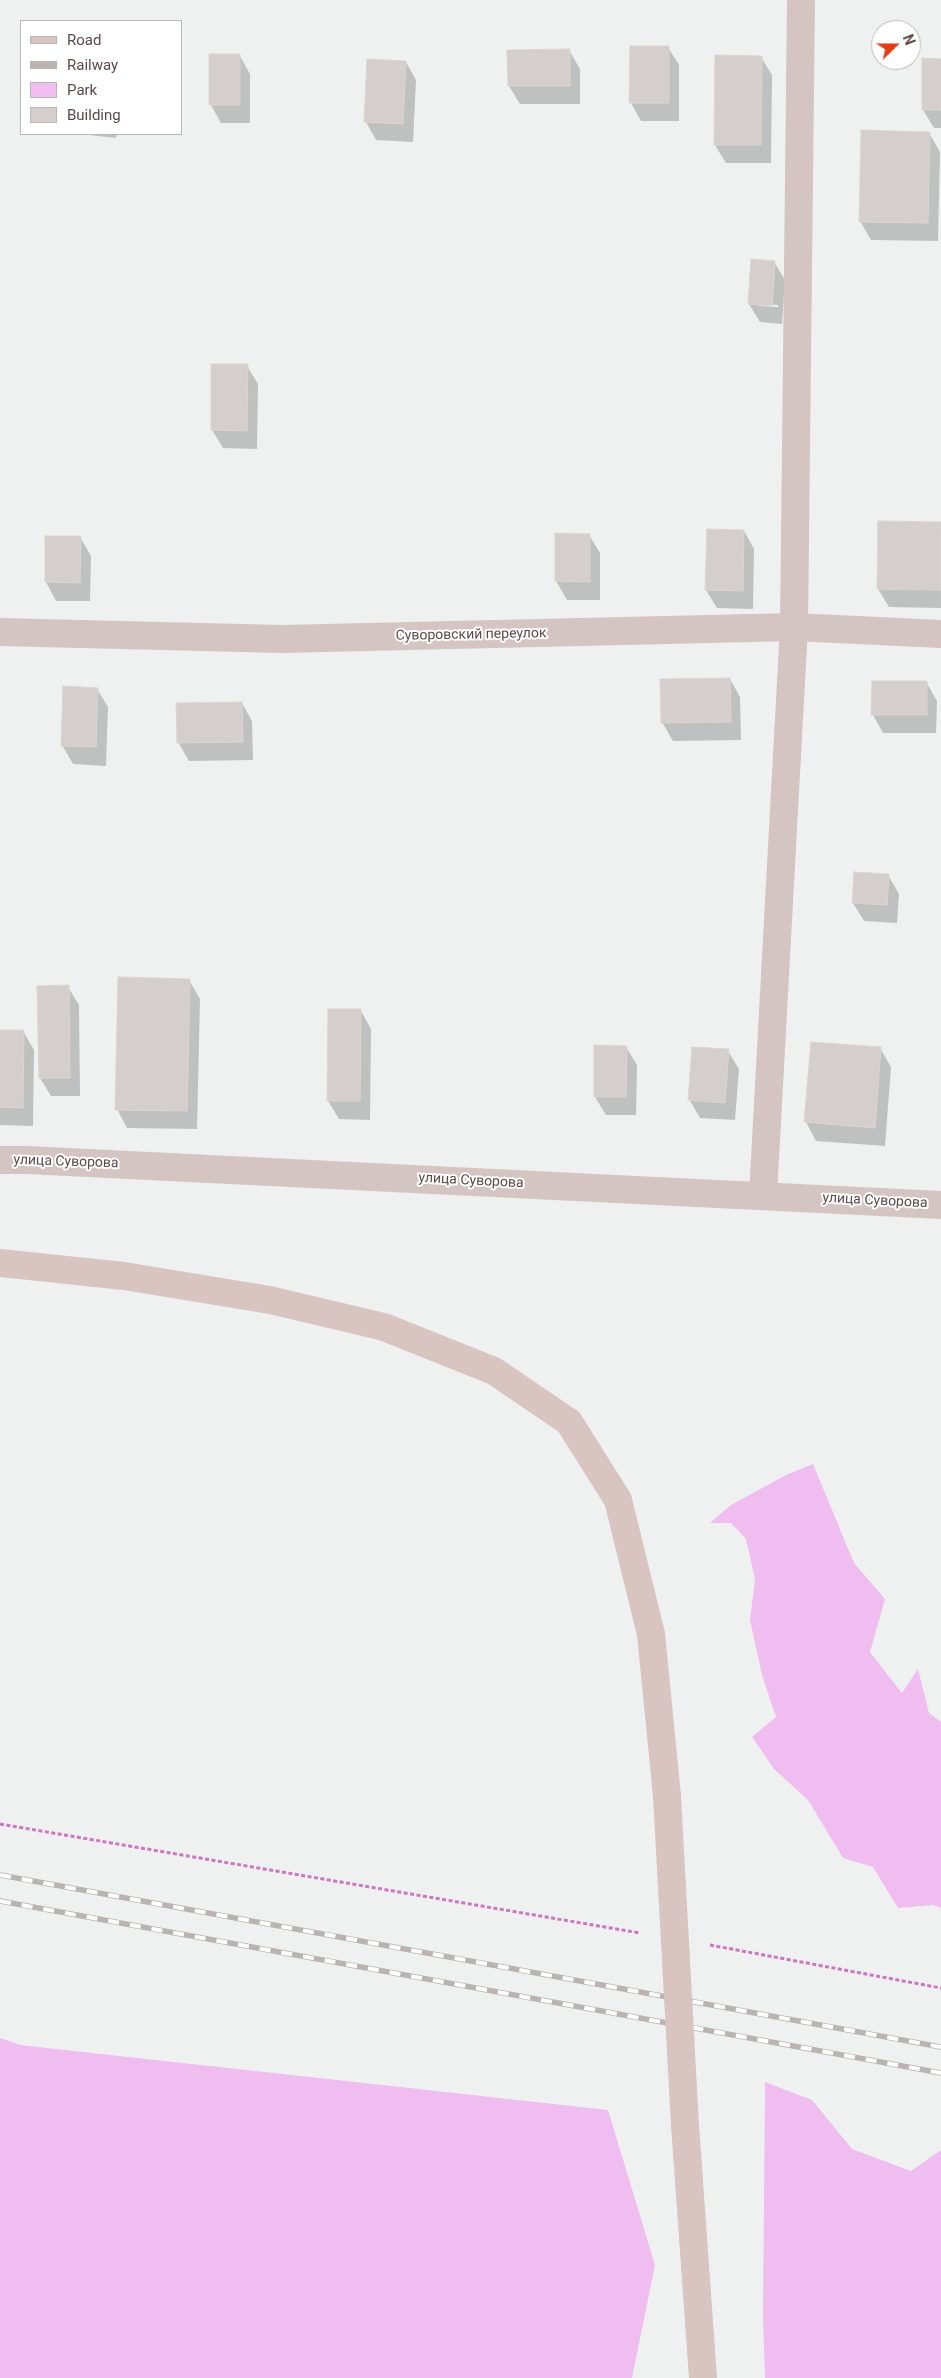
<!DOCTYPE html>
<html>
<head>
<meta charset="utf-8">
<style>
	body { margin:0 }
	#map { position:relative; width:941px; height:2378px; overflow:hidden; background:#eff1f0; font-family:Roboto,sans-serif }
	canvas { display:block }
	.legend { position:absolute; left:20px; top:20px; width:162px; height:115px; box-sizing:border-box; background:#fff; border:1px solid #beb6b5; margin:0; padding:6px 9px; list-style:none; font-size:15px; color:#5d4947 }
	.legend li { display:flex; align-items:center; gap:10px; height:25px }
	.legend b { width:25px; border:1px solid #beb6b5 }
	.north { position:absolute; left:871px; top:20px; width:50px; height:50px; box-sizing:border-box; background:#fff; border:1px solid #beb6b5; border-radius:50%; rotate:68deg; font-size:14px; font-weight:700; line-height:20px; text-align:center; color:#5d4947 }
	.north::after { content:''; display:block; margin:auto; width:18px; height:22px; background:#e33d17; clip-path:polygon(50% 0,100% 100%,50% 72%,0 100%) }
</style>
</head>
<body>
<div id="map">
<canvas width="941" height="2378"></canvas>
<ul class="legend">
<li><b style="height:6px;background:#d8c5c1"></b>Road</li>
<li><b style="height:6px;background:#b9b3b1"></b>Railway</li>
<li><b style="height:14px;background:#efbdef"></b>Park</li>
<li><b style="height:14px;background:#d4cecc"></b>Building</li>
</ul>
<div class="north">N</div>
</div>
<script>
const ctx = document.querySelector('canvas').getContext('2d');
ctx.lineJoin = 'round';
function paint(path, color) { ctx.fillStyle = color; ctx.fill(path, 'evenodd'); }
const poly = rows => new Path2D(rows.map(r => 'M' + r).join(''));
function stroke(path, color, width, dash) { ctx.strokeStyle = color; ctx.lineWidth = width; ctx.lineCap = dash ? 'butt' : 'round'; ctx.setLineDash(dash || []); ctx.stroke(path); }
function write(font, color, halo, rows, align = 'center') {
  ctx.font = font + ' Roboto,sans-serif'; ctx.lineWidth = 4; ctx.setLineDash([]); ctx.textBaseline = 'middle'; ctx.strokeStyle = halo; ctx.fillStyle = color; for (const [text, x, y, turn = 0] of rows) {
    ctx.save(); ctx.translate(x, y); ctx.rotate((+turn || 0) * Math.PI / 180); ctx.textAlign = isNaN(turn) ? turn : align; if (halo) ctx.strokeText(text, 0, 0); ctx.fillText(text, 0, 0); ctx.restore();
  }
}
const green = poly([
	[813,1464,854,1563,885,1599,870,1652,902,1693,918,1669,929,1713,941,1722,941,1908,933,1905,898,1908,873,1867,843,1858,808,1800,774,1769,752,1737,776,1717,762,1675,750,1620,755,1579,746,1539,731,1523,710,1523,731,1505,786,1475],
	[0,2038,20,2045,608,2110,655,2265,632,2378,0,2378],
	[765,2082,812,2100,852,2149,911,2171,941,2150,941,2378,765,2378,763,2318]
]);
const shadow = poly([
	[668,47,679,65,679,121,641,121,631,103],
	[569,50,580,69,580,104,520,104,509,86],
	[210,56,240,56,250,74,250,123,221,123,211,105],
	[761,57,772,75,771,163,726,163,715,145],
	[941,60,941,128,934,128,923,110],
	[406,62,416,80,413,142,376,140,366,122],
	[929,133,940,152,938,241,871,240,860,221],
	[80,134,117,134,116,138],
	[774,262,785,280,782,324,760,322,749,304],
	[759,304,778,305,778,307,759,306],
	[247,366,258,384,257,449,223,448,212,430],
	[940,523,941,608,889,607,878,589],
	[744,531,754,549,753,609,717,608,706,590],
	[557,534,589,535,600,553,600,600,567,600,556,581],
	[46,537,80,537,91,556,90,601,56,601,46,582],
	[730,679,740,697,741,740,673,741,662,722],
	[926,682,937,701,936,733,883,733,873,715],
	[97,689,108,707,106,766,73,764,62,745],
	[242,703,252,721,253,760,189,761,178,742],
	[888,875,899,894,897,923,864,921,853,903],
	[189,980,200,999,197,1129,127,1128,117,1109],
	[68,987,79,1005,80,1096,51,1096,40,1078],
	[329,1010,361,1011,371,1029,370,1120,339,1119,328,1101],
	[0,1031,23,1031,34,1050,33,1126,0,1125],
	[626,1047,637,1065,636,1115,606,1115,595,1097],
	[880,1048,891,1067,885,1146,816,1141,806,1122],
	[728,1051,739,1069,735,1120,700,1118,689,1099]
]);
const building = poly([
	[630,46,669,46,669,103,629,103,630,46],
	[570,49,570,86,508,86,507,50,570,49],
	[209,54,240,54,240,105,209,105,209,54],
	[715,55,762,56,761,145,714,145,715,55],
	[922,58,941,59,941,110,922,110,922,58],
	[367,59,406,61,403,124,364,122,367,59],
	[861,130,930,132,928,223,859,222,861,130],
	[751,259,775,261,772,306,748,304,751,259],
	[211,364,248,364,247,431,211,430,211,364],
	[878,521,941,522,940,590,877,589,878,521],
	[707,529,744,530,743,591,705,590,707,529],
	[555,533,590,534,590,582,555,581,555,533],
	[45,536,81,536,80,583,45,582,45,536],
	[730,678,731,722,661,723,660,679,730,678],
	[872,681,927,681,927,715,871,715,872,681],
	[63,686,98,688,96,747,61,746,63,686],
	[242,702,243,742,177,743,176,703,242,702],
	[854,872,889,874,887,905,852,903,854,872],
	[118,977,190,979,187,1111,115,1110,118,977],
	[69,985,70,1078,39,1078,37,986,69,985],
	[328,1009,361,1009,360,1101,327,1101,328,1009],
	[0,1030,24,1030,23,1108,0,1107,0,1030],
	[811,1042,881,1047,875,1128,804,1122,811,1042],
	[594,1045,627,1046,626,1097,594,1097,594,1045],
	[692,1047,729,1049,725,1103,688,1100,692,1047]
]);
const path = poly([
	[0,1824,640,1933],
	[710,1945,941,1988]
]);
const street = poly([
	[0,632,282,639,794,627,941,634],
	[0,1160,27,1160,941,1205],
	[763,1195,794,627,801,0]
]);
const secondary = poly([
	[0,1263,124,1276,270,1300,384,1327,494,1371,569,1422,618,1500,651,1634,667,1796]
]);
const rail = poly([
	[0,1875,941,2047],
	[0,1901,941,2073]
]);
const secondaryBridge = poly([
	[667,1796,685,2125,703,2378]
]);
const streetNames = [
	["Суворовский переулок",471,635,-1],
	["улица Суворова",66,1162,2],
	["улица Суворова",471,1181,3],
	["улица Суворова",875,1201,3]
];
paint(green, '#efbdef');
paint(shadow, '#0003');
paint(building, '#d4cecc');
stroke(building, '#dad5d3', 1);
stroke(path, '#ce75c2', 3, [4, 2.5]);
stroke(street, '#d4c4c2', 28);
stroke(secondary, '#d8c5c1', 28);
stroke(rail, '#b9b3b1', 5.5);
stroke(rail, '#fff', 4, [11]);
stroke(secondaryBridge, '#d8c5c1', 28);
write('14px', '#5d4947', '#fff', streetNames);
</script>
</body>
</html>
